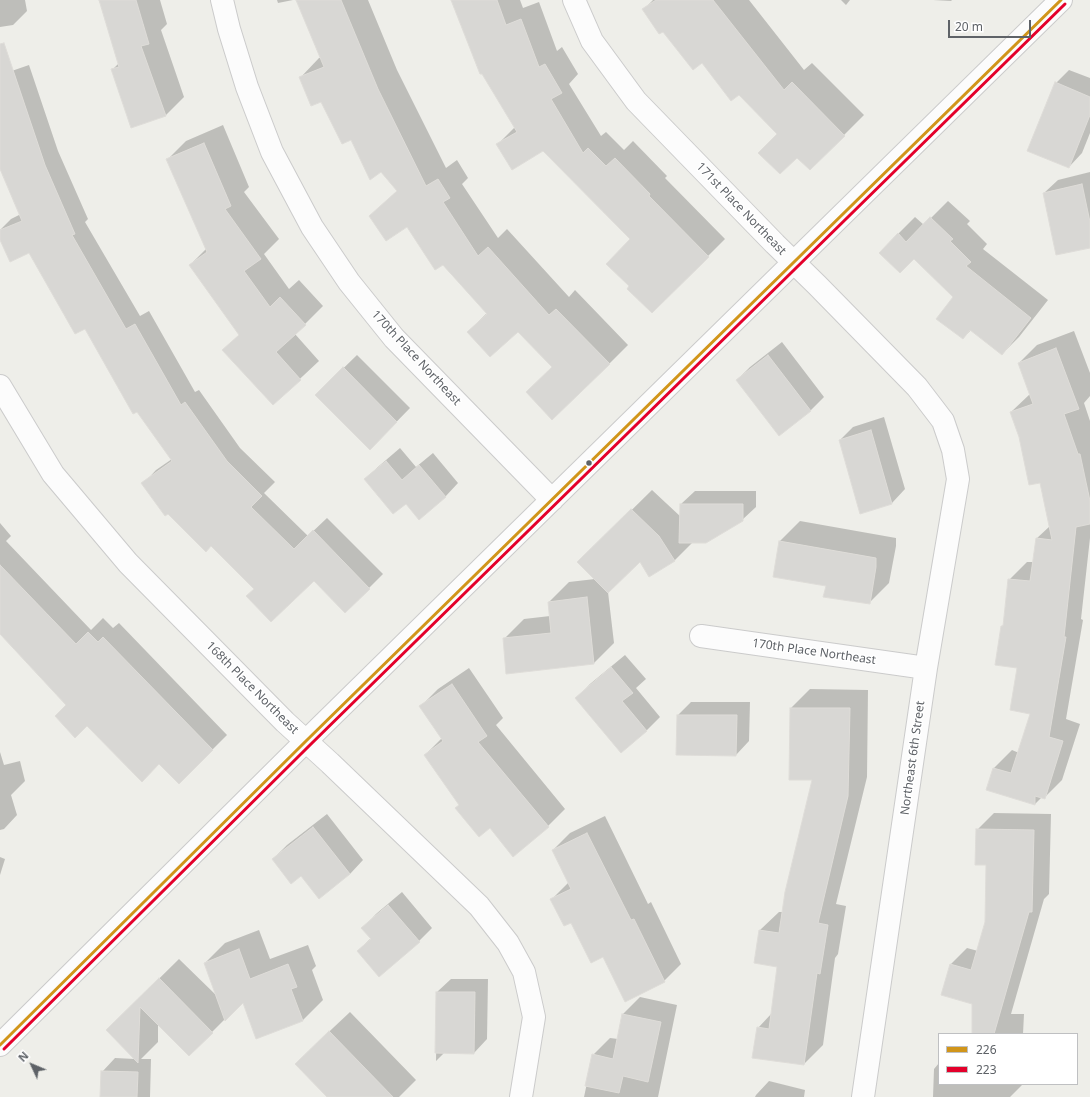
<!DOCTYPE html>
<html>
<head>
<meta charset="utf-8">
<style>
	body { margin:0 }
	#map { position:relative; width:1090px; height:1097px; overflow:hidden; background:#eeeee9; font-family:"Noto Sans",sans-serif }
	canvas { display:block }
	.legend { position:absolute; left:938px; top:1033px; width:140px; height:52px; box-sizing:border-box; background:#fff; border:1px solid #bfc0c2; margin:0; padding:5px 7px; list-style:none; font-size:12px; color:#5e6267 }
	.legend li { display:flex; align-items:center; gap:8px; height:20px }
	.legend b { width:20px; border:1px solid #bfc0c2 }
	.north { position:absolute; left:12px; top:1045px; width:40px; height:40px; -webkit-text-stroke:3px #fff; paint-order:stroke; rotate:314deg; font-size:11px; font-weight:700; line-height:16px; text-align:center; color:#5e6267 }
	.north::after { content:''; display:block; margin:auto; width:14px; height:18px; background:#5e6267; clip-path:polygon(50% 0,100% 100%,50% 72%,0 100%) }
	.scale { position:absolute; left:948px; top:20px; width:83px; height:18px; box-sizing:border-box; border:2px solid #5e6267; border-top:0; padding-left:5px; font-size:12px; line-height:14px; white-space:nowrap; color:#5e6267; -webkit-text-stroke:3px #fff; paint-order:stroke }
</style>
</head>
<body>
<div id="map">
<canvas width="1090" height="1097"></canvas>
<ul class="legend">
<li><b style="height:5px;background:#d1951a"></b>226</li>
<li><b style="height:5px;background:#e4002b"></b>223</li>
</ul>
<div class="north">N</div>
<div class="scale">20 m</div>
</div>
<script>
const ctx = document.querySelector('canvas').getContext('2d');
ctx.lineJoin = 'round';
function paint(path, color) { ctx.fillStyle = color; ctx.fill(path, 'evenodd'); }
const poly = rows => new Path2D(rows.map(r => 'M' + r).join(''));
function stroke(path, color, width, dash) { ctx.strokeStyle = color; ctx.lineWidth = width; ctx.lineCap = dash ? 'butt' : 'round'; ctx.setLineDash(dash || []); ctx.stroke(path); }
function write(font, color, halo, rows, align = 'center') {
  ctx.font = font + ' "Noto Sans",sans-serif'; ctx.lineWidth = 3; ctx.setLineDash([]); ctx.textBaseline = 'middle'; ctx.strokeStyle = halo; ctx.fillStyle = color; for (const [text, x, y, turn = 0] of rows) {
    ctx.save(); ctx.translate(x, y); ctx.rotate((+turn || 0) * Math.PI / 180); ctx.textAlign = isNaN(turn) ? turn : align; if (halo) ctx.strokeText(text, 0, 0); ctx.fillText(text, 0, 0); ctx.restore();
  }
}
const shadow = poly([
	[0,0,25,0,27,11,13,25,0,27],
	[100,0,160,0,167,24,161,30,184,97,165,116,112,70,119,63],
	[277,0,293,0,278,3],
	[297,0,368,0,397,70,446,168,457,160,468,178,462,184,498,238,507,229,569,297,575,290,628,345,609,364,553,367,518,330,468,332,487,313,407,226,371,216,398,190,351,139,321,101,300,78,319,58,321,58],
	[453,0,520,0,523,8,539,2,557,51,562,47,578,74,569,84,601,136,606,132,624,150,633,141,667,176,665,178,725,239,652,312,631,286,631,239,543,150,498,144,515,127],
	[653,0,749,0,804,70,812,63,864,115,810,169,778,134,739,94,702,62,663,31,644,9],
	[841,0,850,0,846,5],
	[933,0,952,0,951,1],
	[29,65,58,151,88,219,85,222,140,316,149,311,195,392,199,390,240,448,275,482,264,493,308,536,327,518,383,574,345,612,314,579,255,588,211,545,143,484,156,470,172,459,85,327,30,252,0,237,0,230,11,219,21,214,0,167,0,75],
	[1069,70,1090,78,1090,133,1082,153,1069,167,1056,83],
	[223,125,249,187,244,192,279,239,264,254,289,289,299,280,323,306,295,334,319,361,273,404,224,350,240,334,190,265,206,249,168,159,186,141],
	[1090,172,1090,247,1044,193,1058,180],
	[948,201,970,221,967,224,987,244,983,249,1048,300,1019,337,1002,354,971,330,963,338,955,297,898,234,915,217,924,225],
	[1074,331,1090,373,1090,396,1084,403,1090,421,1090,538,1081,619,1083,620,1066,719,1080,724,1062,780,1044,798,1042,797,1035,804,988,789,994,768,1012,750,1019,753,1031,713,1019,667,1002,626,1005,624,1009,580,1027,562,1034,562,1036,539,1050,526,1041,482,1020,437,1011,412,1030,394,1019,363,1037,345],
	[782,342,824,397,811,410,779,435,737,380,750,367],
	[357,355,410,408,370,449,316,395],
	[884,417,905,489,892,503,861,512,840,440,853,427],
	[400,448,416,467,433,453,458,483,445,497,406,502,365,479,379,466],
	[652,490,681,517,681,504,695,491,756,491,756,507,742,520,693,542,675,560,649,575,640,560,608,592,614,643,594,663,504,639,524,619,550,616,549,602,569,582,595,579,579,562],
	[800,521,896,538,896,546,889,583,869,603,827,585,774,576,780,541],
	[0,523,11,536,6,541,91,630,103,618,113,628,119,623,227,735,179,783,159,763,68,705,0,632],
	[625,655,646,679,636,688,660,717,647,730,621,751,577,698,590,684],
	[469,668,503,718,496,725,565,809,548,826,490,827,460,805,425,755,442,738,420,707,438,689],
	[810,689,868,690,867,777,836,904,846,906,838,954,835,958,823,1045,804,1064,758,1028,772,1013,778,966,760,930,779,912,783,912,813,779,791,708],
	[691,702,750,702,749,741,736,755,678,715],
	[0,752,4,765,20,761,25,781,11,795,17,815,4,829,0,830],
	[994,813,1051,814,1049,894,1044,899,1011,1014,1024,1014,1023,1034,973,1034,973,1004,950,965,967,948,978,951,986,922,987,864,977,830],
	[327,814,363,860,350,874,302,875,273,859,287,845],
	[605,816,648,904,651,902,681,964,664,981,603,956,552,899,569,882,553,850,570,833],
	[0,857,5,859,0,875],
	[402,892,432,928,419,941,358,951,371,938,363,928,376,914],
	[259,930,270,959,308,945,316,966,312,970,323,1000,303,1020,257,1038,243,1001,189,1055,158,1024,158,1042,141,1059,151,1059,150,1097,101,1097,102,1072,115,1058,135,1059,107,1030,179,959,218,997,205,963,225,943],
	[451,979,488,979,487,1039,474,1053,445,1052,436,1061,437,992],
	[640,997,677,1005,658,1097,584,1097,593,1055,610,1038,618,1039,623,1014],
	[350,1012,416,1080,399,1097,328,1097,316,1044],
	[939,1063,939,1084,1022,1085,1010,1097,933,1097,934,1069],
	[769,1081,805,1090,804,1097,755,1097,756,1095]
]);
const building = poly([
	[99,0,136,0,149,44,141,46,166,116,131,128,111,69,119,67,99,0],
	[296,0,341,0,378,89,426,186,438,179,450,198,443,202,478,256,488,247,549,315,556,309,610,364,552,420,526,392,552,367,518,332,490,357,467,332,487,314,443,265,435,270,407,227,386,241,369,216,397,191,381,172,370,180,351,140,342,144,321,102,311,106,299,77,324,67,296,0],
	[451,0,497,0,506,25,521,19,539,67,545,64,562,93,551,99,583,153,588,148,606,166,615,158,650,194,649,196,709,257,652,313,627,289,629,286,606,264,630,239,543,151,512,170,496,144,517,132,482,74,480,74,451,0],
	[656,0,713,0,784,90,792,82,845,136,810,170,797,158,780,174,758,153,777,134,739,95,731,101,702,63,693,70,663,32,659,34,642,9,656,0],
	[4,43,45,165,75,234,72,235,126,329,135,324,181,405,185,402,227,461,262,496,251,507,294,549,313,530,370,589,345,613,314,581,271,622,246,596,254,589,211,546,206,552,168,514,165,516,141,483,172,461,137,412,133,414,85,329,75,334,29,253,10,262,0,240,0,230,22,221,0,169,0,44,4,43],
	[1055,82,1090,97,1090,115,1069,168,1027,151,1055,82],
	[204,143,231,206,225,209,261,259,244,271,270,307,280,297,306,325,276,352,301,380,273,405,222,350,239,335,189,265,207,252,166,159,204,143],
	[1082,184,1090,222,1090,248,1056,255,1043,193,1082,184],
	[930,217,953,239,950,241,971,262,966,266,1031,318,1002,355,970,330,963,339,936,319,953,297,914,259,900,273,879,253,898,233,906,242,930,217],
	[1056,348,1079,409,1064,414,1078,454,1080,454,1090,501,1090,524,1076,527,1064,637,1066,637,1049,737,1063,741,1045,799,1035,796,1035,805,986,790,993,768,1011,773,1030,714,1010,710,1017,668,995,665,1001,626,1003,626,1008,579,1030,581,1036,538,1052,540,1040,483,1029,485,1019,437,1010,412,1033,404,1018,363,1056,348],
	[768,355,811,411,779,436,736,380,768,355],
	[343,367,397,422,370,450,315,395,343,367],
	[871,430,892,504,860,514,839,440,871,430],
	[386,461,402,480,419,465,446,497,419,520,406,504,393,514,364,479,386,461],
	[680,504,743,504,743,521,706,543,679,543,680,504],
	[631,509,659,536,675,561,649,577,640,562,608,593,577,562,631,509],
	[779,541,876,558,876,567,870,604,823,597,826,586,773,577,779,541],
	[0,565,76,644,88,632,98,642,103,637,213,750,179,784,159,764,142,782,87,726,75,738,55,716,66,705,0,634,0,565],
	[587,597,594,664,506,674,503,638,551,633,548,602,587,597],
	[611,667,633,693,622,701,647,731,621,753,575,698,611,667],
	[452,684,487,736,478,742,549,827,513,857,490,828,479,837,455,808,459,805,424,755,443,741,419,706,452,684],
	[790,708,850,708,848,796,818,923,828,925,820,974,817,973,804,1065,752,1058,757,1027,769,1029,777,967,754,963,759,930,779,933,785,892,812,780,789,780,790,708],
	[677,715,737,715,736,756,676,755,677,715],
	[313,827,350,874,319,899,301,876,291,884,272,859,313,827],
	[976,829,1034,830,1032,912,1029,912,994,1034,972,1034,972,1004,941,995,950,964,971,970,985,922,986,865,975,865,976,829],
	[587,833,631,920,634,919,665,982,625,1002,603,957,591,963,571,923,564,926,550,899,571,889,552,850,587,833],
	[388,905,420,942,379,977,357,951,371,939,361,928,388,905],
	[239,949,250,979,288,964,297,987,291,989,303,1021,256,1039,243,1003,225,1021,204,963,239,949],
	[159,978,213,1033,189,1056,140,1007,138,1063,106,1030,159,978],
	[436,992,475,992,474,1054,435,1053,436,992],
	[622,1014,661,1022,648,1082,623,1076,619,1093,585,1086,592,1054,613,1059,622,1014],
	[329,1031,393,1097,327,1097,295,1064,329,1031],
	[101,1071,138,1072,137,1097,100,1097,101,1071]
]);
const minor = poly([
	[222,0,229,29,247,87,272,152,312,227,349,282,394,338,552,500],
	[574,0,592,41,636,101,775,244,817,285,917,387,943,421,953,450,958,479,926,668,863,1097],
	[0,386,53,474,128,563,285,722,330,763,479,906,508,943,524,972,534,1017,521,1097],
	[701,636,926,668],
	[0,1045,306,741,1061,0]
]);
const bus1 = poly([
	[0,1045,306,741,1061,0]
]);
const bus2 = poly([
	[4,1049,310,745,1065,4]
]);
const markers = [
	[589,463,3.5,"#5e6267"]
];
const streetNames = [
	["171st Place Northeast",741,209,46],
	["170th Place Northeast",416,358,47],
	["170th Place Northeast",814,652,8],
	["168th Place Northeast",252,688,45],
	["Northeast 6th Street",913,758,-82]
];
paint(shadow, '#0003');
paint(building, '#d8d7d4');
stroke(building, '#dedcd8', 1);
stroke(minor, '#cbcbcb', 24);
stroke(minor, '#fcfcfc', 22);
stroke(bus1, '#d1951a', 3);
stroke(bus2, '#e4002b', 3);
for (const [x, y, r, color] of markers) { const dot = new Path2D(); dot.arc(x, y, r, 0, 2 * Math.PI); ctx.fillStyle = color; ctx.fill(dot); stroke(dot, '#fff', 1.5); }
write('12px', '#5e6267', '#fff', streetNames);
</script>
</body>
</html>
